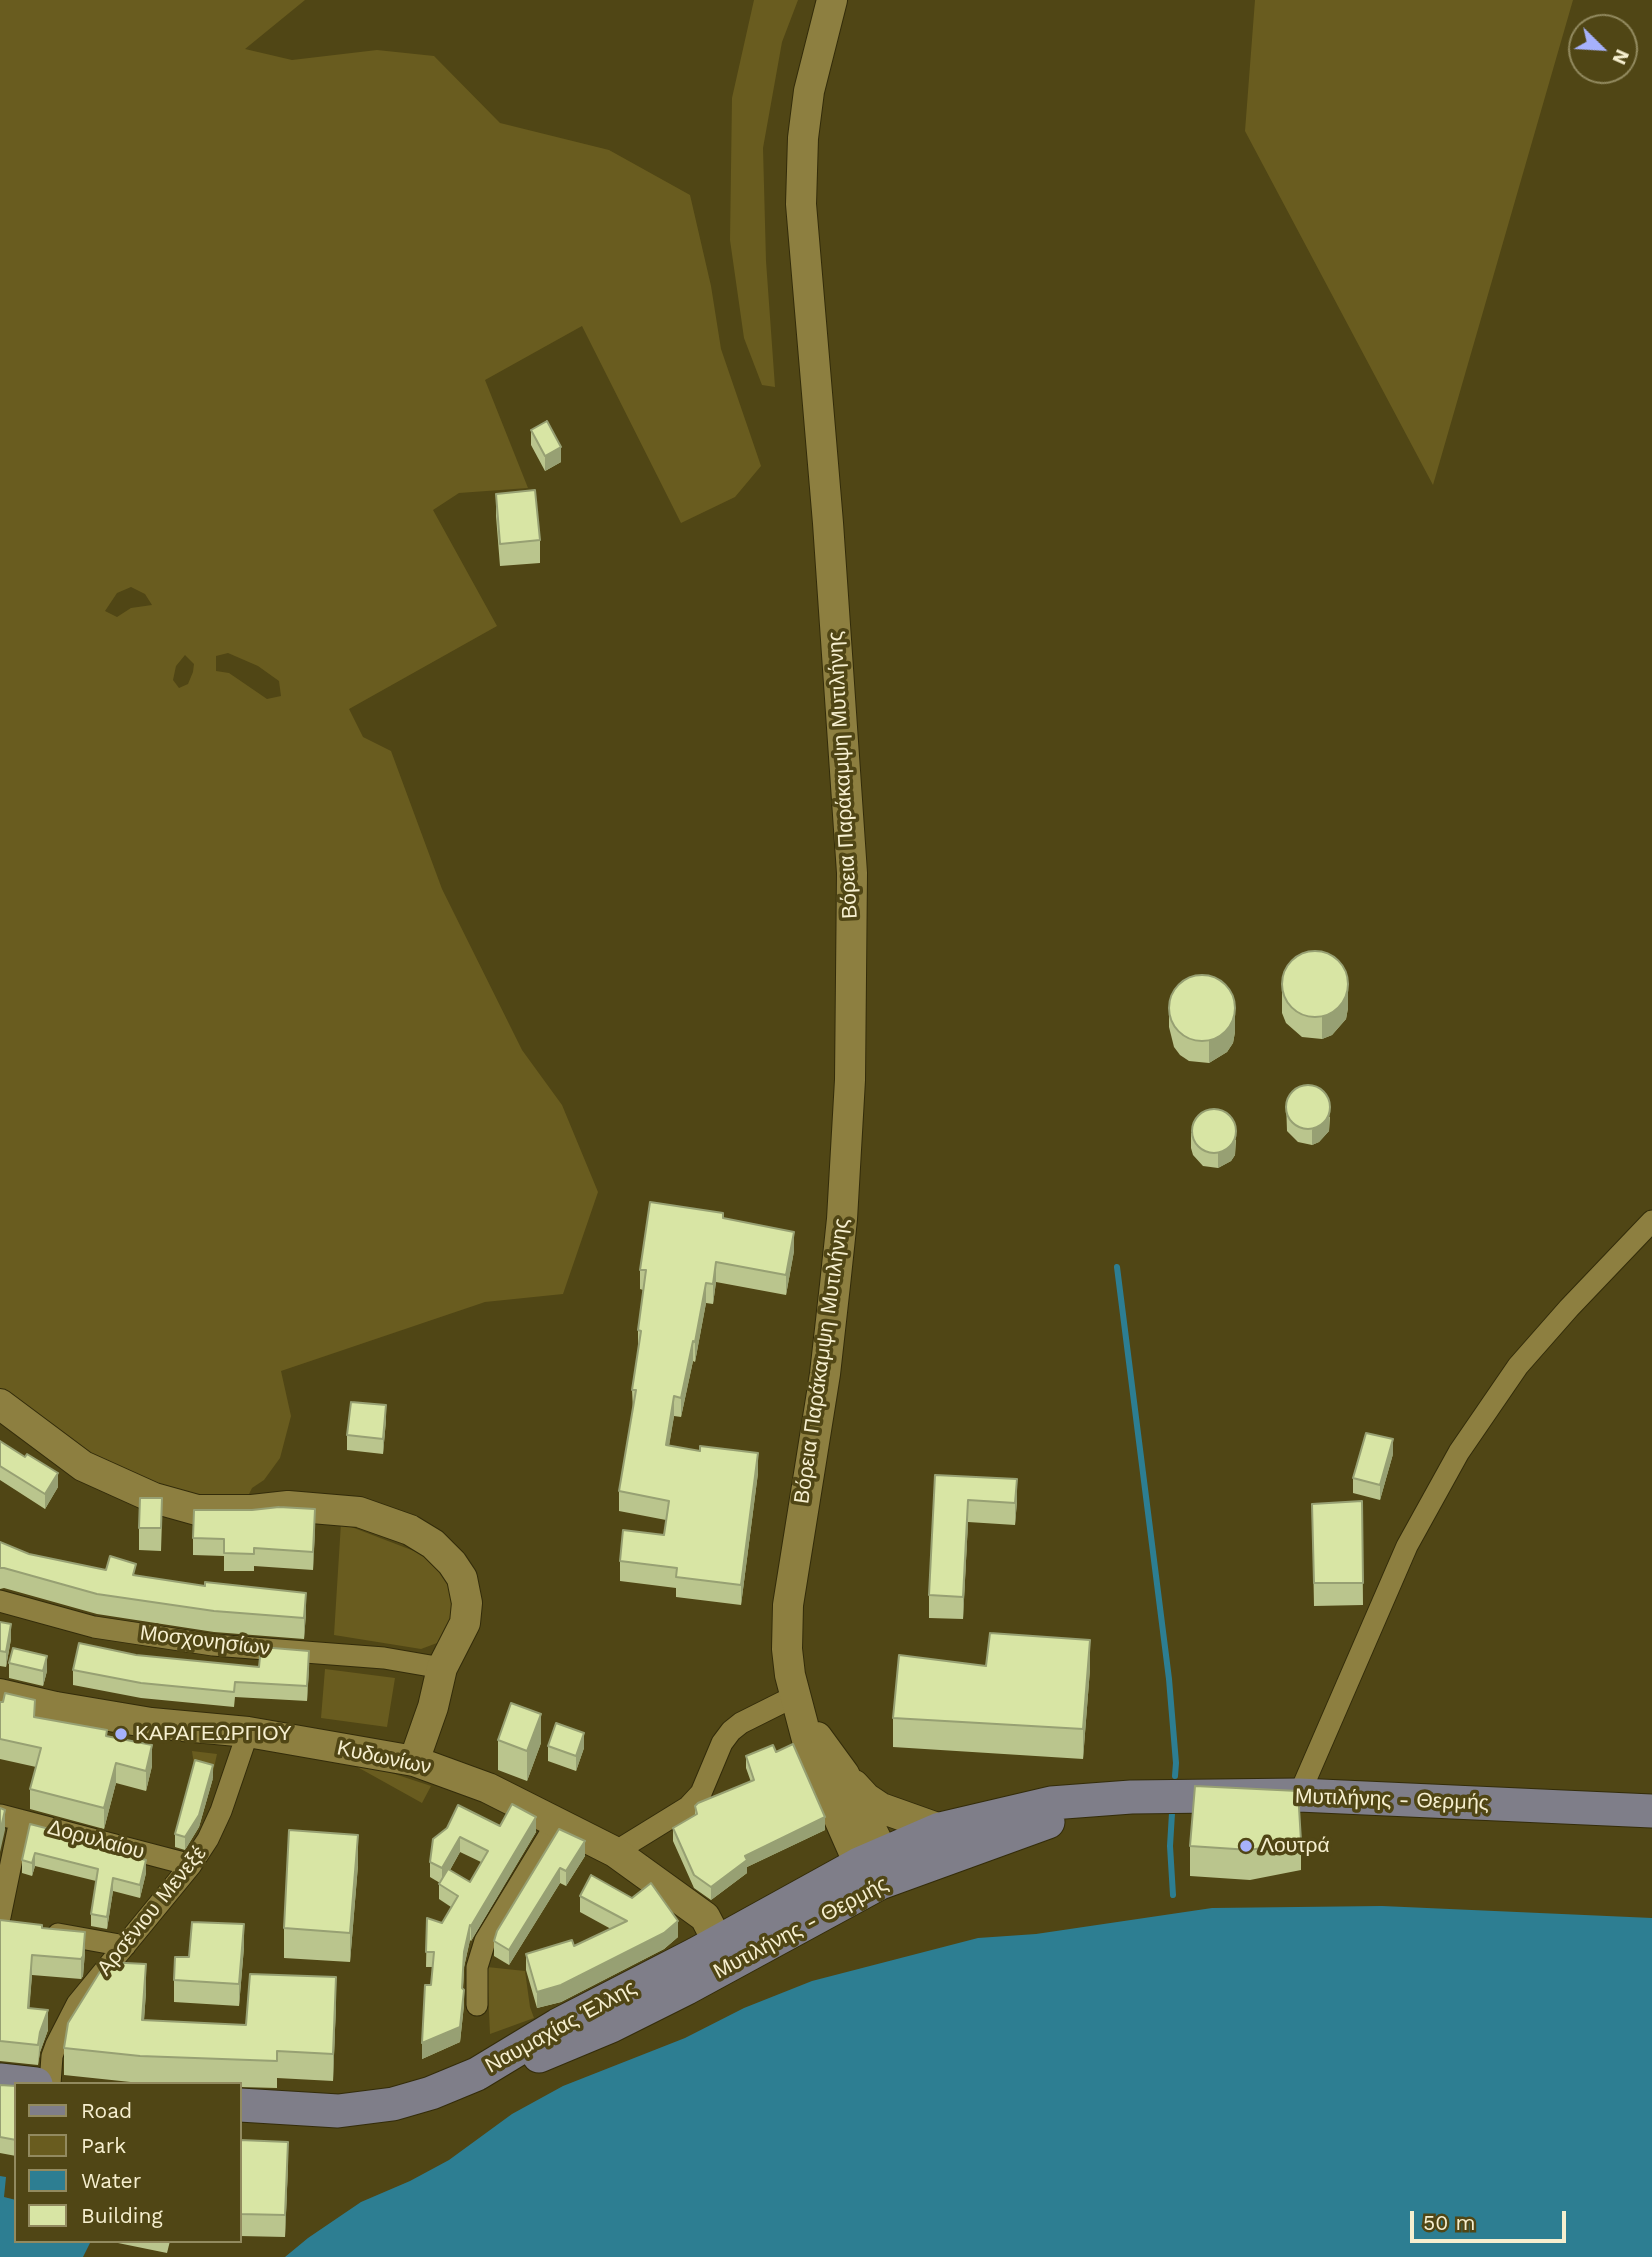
<!DOCTYPE html>
<html>
<head>
<meta charset="utf-8">
<style>
	body { margin:0 }
	#map { position:relative; width:1652px; height:2257px; overflow:hidden; background:#504615; font-family:"Work Sans",sans-serif }
	canvas { display:block }
	.legend { position:absolute; left:14px; top:2082px; width:228px; height:161px; box-sizing:border-box; background:#504615; border:2px solid #928a5f; margin:0; padding:9px 12px; list-style:none; font-size:21px; color:#f6efcf }
	.legend li { display:flex; align-items:center; gap:14px; height:35px }
	.legend b { width:35px; border:2px solid #928a5f }
	.north { position:absolute; left:1568px; top:14px; width:70px; height:70px; box-sizing:border-box; background:#504615; border:2px solid #928a5f; border-radius:50%; rotate:114deg; font-size:19px; font-weight:700; line-height:28px; text-align:center; color:#f6efcf }
	.north::after { content:''; display:block; margin:auto; width:24px; height:32px; background:#a6b1fc; clip-path:polygon(50% 0,100% 100%,50% 72%,0 100%) }
	.scale { position:absolute; left:1410px; top:2211px; width:156px; height:32px; box-sizing:border-box; border:4px solid #f6efcf; border-top:0; padding-left:9px; font-size:21px; line-height:24px; white-space:nowrap; color:#f6efcf; -webkit-text-stroke:5px #504615; paint-order:stroke }
</style>
</head>
<body>
<div id="map">
<canvas width="1652" height="2257"></canvas>
<ul class="legend">
<li><b style="height:9px;background:#7f7e89"></b>Road</li>
<li><b style="height:19px;background:#695c1f"></b>Park</li>
<li><b style="height:19px;background:#2d7e92"></b>Water</li>
<li><b style="height:19px;background:#d8e5a4"></b>Building</li>
</ul>
<div class="north">N</div>
<div class="scale">50 m</div>
</div>
<script>
const ctx = document.querySelector('canvas').getContext('2d');
ctx.lineJoin = 'round';
function paint(path, color) { ctx.fillStyle = color; ctx.fill(path, 'evenodd'); }
const poly = rows => new Path2D(rows.map(r => 'M' + r).join(''));
function stroke(path, color, width, dash) { ctx.strokeStyle = color; ctx.lineWidth = width; ctx.lineCap = dash ? 'butt' : 'round'; ctx.setLineDash(dash || []); ctx.stroke(path); }
function write(font, color, halo, rows, align = 'center') {
  ctx.font = font + ' "Work Sans",sans-serif'; ctx.lineWidth = 7; ctx.setLineDash([]); ctx.textBaseline = 'middle'; ctx.strokeStyle = halo; ctx.fillStyle = color; for (const [text, x, y, turn = 0] of rows) {
    ctx.save(); ctx.translate(x, y); ctx.rotate((+turn || 0) * Math.PI / 180); ctx.textAlign = isNaN(turn) ? turn : align; if (halo) ctx.strokeText(text, 0, 0); ctx.fillText(text, 0, 0); ctx.restore();
  }
}
const green = poly([
	[0,0,305,0,245,49,292,60,377,50,434,56,500,123,609,150,690,195,711,286,721,349,761,466,735,497,681,523,582,326,485,380,528,488,459,493,433,510,497,626,349,709,363,737,391,751,442,889,522,1050,562,1105,598,1192,563,1294,485,1302,281,1371,291,1416,280,1458,264,1480,252,1488,246,1500,192,1498,94,1459,0,1388],
	[131,587,145,594,152,605,131,608,117,617,105,611,117,593],
	[228,653,258,666,279,681,281,696,267,699,229,673,216,671,216,656],
	[185,655,194,664,193,672,188,684,179,688,173,680,176,666],
	[754,0,798,0,782,42,763,148,766,261,775,387,762,385,744,338,730,240,732,98],
	[1255,0,1573,0,1433,485,1245,131],
	[341,1523,435,1559,460,1590,453,1637,421,1649,334,1635],
	[325,1669,395,1678,387,1727,321,1718],
	[192,1751,217,1754,212,1777,195,1772],
	[334,1754,431,1786,422,1803],
	[487,1967,525,1971,530,2007,534,2018,490,2034]
]);
const water = poly([
	[1382,1906,1652,1918,1652,2257,285,2257,308,2238,361,2202,410,2181,449,2160,512,2114,563,2086,685,2038,744,2008,812,1981,978,1938,1036,1934,1212,1908],
	[0,2176,6,2177,4,2197,16,2200,16,2241,91,2241,83,2257,0,2257]
]);
const stream = poly([
	[1117,1267,1169,1679,1176,1763,1175,1776],
	[1172,1813,1170,1846,1173,1895]
]);
const street = poly([
	[0,1601,94,1627,213,1645,384,1658,442,1668],
	[1299,1795,1407,1546,1459,1452,1518,1366,1569,1308,1652,1221],
	[0,1815,191,1865],
	[615,1852,688,1807,701,1793,722,1743,731,1731,741,1723,795,1696],
	[0,1917,20,1820],
	[58,1934,125,1946],
	[477,2005,477,1967,485,1941,556,1824],
	[50,2084,52,2056,56,2045,77,2004,191,1865,208,1839,221,1811,248,1732]
]);
const secondary = poly([
	[832,0,809,91,803,138,801,204,828,523,852,873,850,1080,842,1219,835,1285,825,1374,788,1605,787,1649,790,1675,811,1755,859,1864,877,1880],
	[0,1404,83,1466,154,1498,197,1510,252,1510,288,1506,359,1512,410,1530,433,1544,452,1563,462,1578,467,1603,465,1623,442,1668,433,1707,414,1761],
	[0,1694,56,1707,151,1723,248,1732,414,1761,488,1788,615,1852,705,1917,718,1942],
	[817,1737,844,1774,883,1853,881,1876],
	[854,1785,866,1798,881,1808,940,1829]
]);
const primary = poly([
	[539,2056,611,2026,687,1988,880,1883,1048,1822],
	[0,2080,36,2084],
	[240,2105,338,2111,393,2104,431,2093,477,2074,558,2025,696,1954,859,1864,940,1829,1051,1803,1131,1797,1299,1795,1652,1811]
]);
const wall = poly([
	[531,430,561,462,545,471,531,445],
	[496,494,540,540,540,563,500,566,496,516],
	[1282,991,1348,1008,1346,1019,1332,1035,1322,1039,1302,1037,1286,1023,1282,1013],
	[1169,1005,1235,1032,1233,1043,1227,1052,1209,1063,1189,1061,1180,1055,1174,1047,1169,1027],
	[1286,1102,1330,1117,1329,1131,1319,1142,1312,1145,1298,1142,1287,1131],
	[1191,1133,1236,1140,1235,1155,1231,1161,1218,1168,1203,1166,1193,1155,1191,1148],
	[723,1218,794,1251,786,1295,716,1282,713,1304,706,1303,695,1362,693,1361,681,1417,674,1416,669,1445,758,1473,741,1605,676,1597,676,1588,620,1581,620,1561,664,1535,666,1520,619,1511,619,1491,633,1410,632,1390,638,1350,638,1330,643,1290,640,1289,640,1270],
	[386,1420,383,1454,347,1450,347,1435],
	[0,1441,58,1487,45,1509,0,1480],
	[1393,1454,1380,1500,1353,1493,1353,1478],
	[935,1475,1017,1501,1015,1525,968,1522,963,1619,929,1618,929,1595],
	[1362,1501,1363,1605,1314,1606,1312,1504],
	[162,1520,161,1551,139,1550,139,1528],
	[315,1527,313,1570,254,1566,254,1571,224,1571,224,1556,193,1555,193,1538],
	[0,1542,29,1554,106,1570,136,1575,306,1613,304,1639,214,1632,97,1614,4,1588,0,1589],
	[0,1622,11,1639,6,1667,0,1666],
	[136,1655,259,1667,309,1666,307,1701,235,1697,234,1707,141,1698,73,1685,73,1670],
	[9,1663,47,1671,43,1686,9,1678],
	[986,1666,1090,1669,1083,1759,893,1747,893,1718],
	[0,1702,35,1717,107,1736,152,1766,146,1791,116,1783,104,1829,30,1809,30,1789,36,1767,0,1759],
	[498,1740,541,1743,527,1781,498,1770],
	[548,1746,584,1748,576,1771,548,1761],
	[776,1752,825,1830,747,1867,747,1873,711,1900,694,1888,673,1841,673,1828,695,1816,695,1806,751,1782,746,1768,746,1756],
	[213,1778,199,1827,185,1850,175,1847,175,1834],
	[30,1824,104,1849,146,1873,140,1898,113,1891,107,1929,91,1926,91,1914,96,1881,35,1866,32,1876,22,1873,22,1860],
	[500,1826,536,1832,471,1941,470,1940,464,1967,463,1989,464,2005,460,2042,422,2059,433,1967,426,1967,427,1918,442,1923,451,1907,439,1899,439,1884,440,1883,430,1877,430,1862,433,1839],
	[460,1852,481,1862,470,1882,450,1870],
	[559,1829,585,1856,566,1886,560,1883,509,1965,494,1956,494,1941],
	[1301,1841,1301,1870,1250,1880,1190,1876,1190,1846],
	[358,1865,350,1962,284,1958,284,1928],
	[580,1896,678,1937,664,1949,561,2002,537,2008,526,1970,526,1954,574,1946,611,1929,580,1912],
	[0,1920,42,1928,85,1952,83,1976,81,1979,32,1975,29,2008,48,2030,40,2052,38,2065,0,2061],
	[244,1947,239,2006,174,2002,174,1980,189,1957],
	[146,1992,144,2020,246,2025,336,2004,333,2081,277,2078,277,2088,240,2087,240,2084,140,2083,64,2075,64,2048],
	[0,2085,16,2086,16,2156,0,2153],
	[240,2140,288,2164,285,2237,240,2236],
	[118,2241,170,2241,167,2253,118,2243]
]);
const shadedWall = poly([
	[561,447,561,462,545,471,545,456],
	[1348,986,1348,1008,1346,1019,1332,1035,1322,1039,1322,1016],
	[1235,1010,1235,1032,1233,1043,1227,1052,1209,1063,1209,1040],
	[1330,1102,1329,1131,1319,1142,1312,1145,1312,1130],
	[1236,1125,1235,1155,1231,1161,1218,1168,1218,1153],
	[794,1232,794,1251,786,1295,786,1275],
	[716,1262,716,1282,713,1304,713,1284],
	[706,1283,706,1303,695,1362,695,1342],
	[693,1341,693,1361,681,1417,681,1398],
	[674,1396,674,1416,666,1465,666,1445],
	[386,1405,386,1420,383,1454,383,1439],
	[1393,1439,1393,1454,1380,1500,1380,1485],
	[758,1453,758,1473,741,1605,741,1585],
	[58,1473,58,1487,45,1509,45,1494],
	[1017,1479,1017,1501,1015,1525,1015,1503],
	[968,1500,968,1522,963,1619,963,1597],
	[315,1509,315,1527,313,1570,313,1552],
	[306,1593,306,1613,304,1639,304,1618],
	[11,1624,11,1639,6,1667,6,1652],
	[1090,1640,1090,1669,1083,1759,1083,1729],
	[309,1651,309,1666,307,1701,307,1686],
	[47,1656,47,1671,43,1686,43,1671],
	[541,1714,541,1743,527,1781,527,1751],
	[584,1733,584,1748,576,1771,576,1756],
	[152,1745,152,1766,146,1791,146,1771],
	[116,1763,116,1783,104,1829,104,1808],
	[213,1765,213,1778,199,1827,185,1850,185,1837],
	[5,1810,5,1830,0,1852,0,1832],
	[536,1817,536,1832,471,1941,471,1926],
	[825,1817,825,1830,747,1867,747,1873,711,1900,711,1887,745,1856],
	[358,1835,358,1865,350,1962,350,1933],
	[460,1837,460,1852,442,1884,442,1868],
	[585,1841,585,1856,566,1886,566,1871],
	[35,1853,35,1866,32,1876,32,1863],
	[146,1860,146,1873,140,1898,140,1885],
	[560,1868,560,1883,509,1965,509,1950],
	[113,1878,113,1891,107,1929,107,1917],
	[678,1921,678,1937,664,1949,561,2002,537,2008,537,1992],
	[244,1924,244,1947,239,2006,239,1984],
	[470,1925,470,1940,464,1967,462,2003,464,1952],
	[85,1932,85,1952,83,1976,81,1979,81,1959],
	[32,1955,32,1975,28,2028,28,2008],
	[146,1964,146,1992,142,2047,142,2020],
	[336,1977,336,2004,333,2081,333,2054],
	[464,1990,464,2005,460,2042,422,2059,422,2043],
	[48,2010,48,2030,40,2052,38,2065,40,2032],
	[288,2142,288,2164,285,2237,285,2215]
]);
const building = poly([
	[547,421,561,447,545,456,531,430,547,421],
	[535,490,540,540,500,544,496,494,535,490],
	'1282 984a33 33 0 1 1 66 0a33 33 0 1 1-66 0Z',
	'1169 1008a33 33 0 1 1 66 0a33 33 0 1 1-66 0Z',
	'1286 1107a22 22 0 1 1 44 0a22 22 0 1 1-44 0Z',
	'1192 1131a22 22 0 1 1 44 0a22 22 0 1 1-44 0Z',
	[650,1202,723,1213,723,1218,794,1232,786,1275,716,1262,713,1284,706,1283,695,1342,693,1341,681,1398,674,1396,666,1445,700,1451,700,1446,758,1453,741,1585,676,1577,677,1568,620,1561,623,1530,664,1535,669,1501,619,1491,636,1390,632,1390,641,1331,638,1330,646,1270,640,1270,650,1202],
	[351,1402,386,1405,383,1439,347,1435,351,1402],
	[1366,1433,1393,1439,1380,1485,1353,1478,1366,1433],
	[0,1441,25,1457,27,1454,58,1473,45,1494,0,1466,0,1441],
	[935,1475,1017,1479,1015,1503,968,1500,963,1597,929,1595,935,1475],
	[140,1498,162,1498,161,1528,139,1528,140,1498],
	[1362,1501,1363,1583,1314,1583,1312,1504,1362,1501],
	[279,1507,315,1509,313,1552,254,1548,254,1554,224,1553,224,1539,193,1538,194,1510,252,1510,279,1507],
	[0,1542,29,1554,106,1570,110,1556,136,1564,133,1575,205,1586,205,1582,306,1593,304,1618,214,1611,97,1594,4,1568,0,1568,0,1542],
	[0,1622,11,1624,6,1652,0,1651,0,1622],
	[990,1633,1090,1640,1083,1729,893,1718,899,1655,986,1666,990,1633],
	[79,1643,136,1655,259,1667,261,1647,309,1651,307,1686,235,1682,234,1692,141,1683,73,1670,79,1643],
	[13,1648,47,1656,43,1671,9,1663,13,1648],
	[5,1693,35,1700,34,1717,107,1730,106,1736,152,1745,146,1771,116,1763,104,1808,30,1789,41,1748,0,1739,0,1702,3,1702,5,1693],
	[511,1703,541,1714,527,1751,498,1740,511,1703],
	[556,1723,584,1733,576,1756,548,1746,556,1723],
	[793,1744,825,1817,745,1856,747,1860,711,1887,694,1875,673,1828,697,1814,695,1806,698,1803,754,1780,746,1756,773,1745,776,1752,793,1744],
	[195,1760,213,1765,199,1815,185,1837,175,1834,195,1760],
	[1195,1786,1298,1791,1301,1841,1250,1850,1190,1846,1195,1786],
	[512,1804,536,1817,471,1926,470,1925,464,1952,462,1988,464,1990,460,2027,422,2043,425,1985,431,1985,434,1952,426,1952,427,1918,442,1923,458,1896,439,1884,448,1869,470,1882,488,1851,460,1837,442,1868,430,1862,433,1839,447,1828,458,1805,500,1826,512,1804],
	[0,1808,5,1810,0,1832,0,1808],
	[30,1824,104,1843,102,1849,146,1860,140,1885,113,1878,107,1917,91,1914,98,1869,35,1853,32,1863,22,1860,30,1824],
	[559,1829,585,1841,566,1871,560,1868,509,1950,494,1941,497,1931,559,1829],
	[289,1830,358,1835,350,1933,284,1928,289,1830],
	[591,1875,632,1898,651,1883,678,1921,664,1933,561,1985,537,1992,526,1954,572,1940,574,1946,627,1921,580,1896,591,1875],
	[0,1920,42,1925,42,1928,85,1932,83,1956,81,1959,32,1955,28,2008,48,2010,40,2032,38,2045,0,2041,0,1920],
	[192,1922,244,1924,239,1984,174,1980,175,1957,189,1957,192,1922],
	[106,1962,146,1964,142,2020,246,2025,250,1974,336,1977,333,2054,277,2051,277,2061,140,2056,64,2048,68,2023,106,1962],
	[0,2085,16,2086,16,2140,0,2137,0,2085],
	[240,2140,288,2142,285,2215,240,2214,240,2140]
]);
const markers = [
	[121,1734,7,"#a6b1fc"],
	[1246,1846,7,"#a6b1fc"]
];
const streetNames = [
	["Βόρεια Παράκαμψη Μυτιλήνης",843,775,-93],
	["Βόρεια Παράκαμψη Μυτιλήνης",822,1361,-82],
	["Μοσχονησίων",205,1641,7],
	["Κυδωνίων",384,1758,12],
	["Μυτιλήνης - Θερμής",1392,1800,2],
	["Δορυλαίου",96,1840,15],
	["Αρσένιου Μενεξέ",152,1911,-51],
	["Μυτιλήνης - Θερμής",801,1928,-28],
	["Ναυμαχίας Έλλης",561,2027,-29]
];
const poiNames = [
	["ΚΑΡΑΓΕΩΡΓΙΟΥ",135,1734],
	["Λουτρά",1260,1846]
];
paint(green, '#695c1f');
paint(water, '#2d7e92');
stroke(stream, '#2d7e92', 6);
stroke(street, '#332c0a', 23);
stroke(secondary, '#332c0a', 32);
stroke(primary, '#332c0a', 35);
stroke(street, '#8d7f40', 21);
stroke(secondary, '#8d7f40', 30);
stroke(primary, '#7f7e89', 33);
paint(wall, '#bac58d');
paint(shadedWall, '#97a073');
paint(building, '#d8e5a4');
stroke(building, '#97a073', 2);
for (const [x, y, r, color] of markers) { const dot = new Path2D(); dot.arc(x, y, r, 0, 2 * Math.PI); ctx.fillStyle = color; ctx.fill(dot); stroke(dot, '#504615', 2.5); }
write('21px', '#f6efcf', '#504615', streetNames);
write('21px', '#f6efcf', '#504615', poiNames, 'left');
</script>
</body>
</html>
